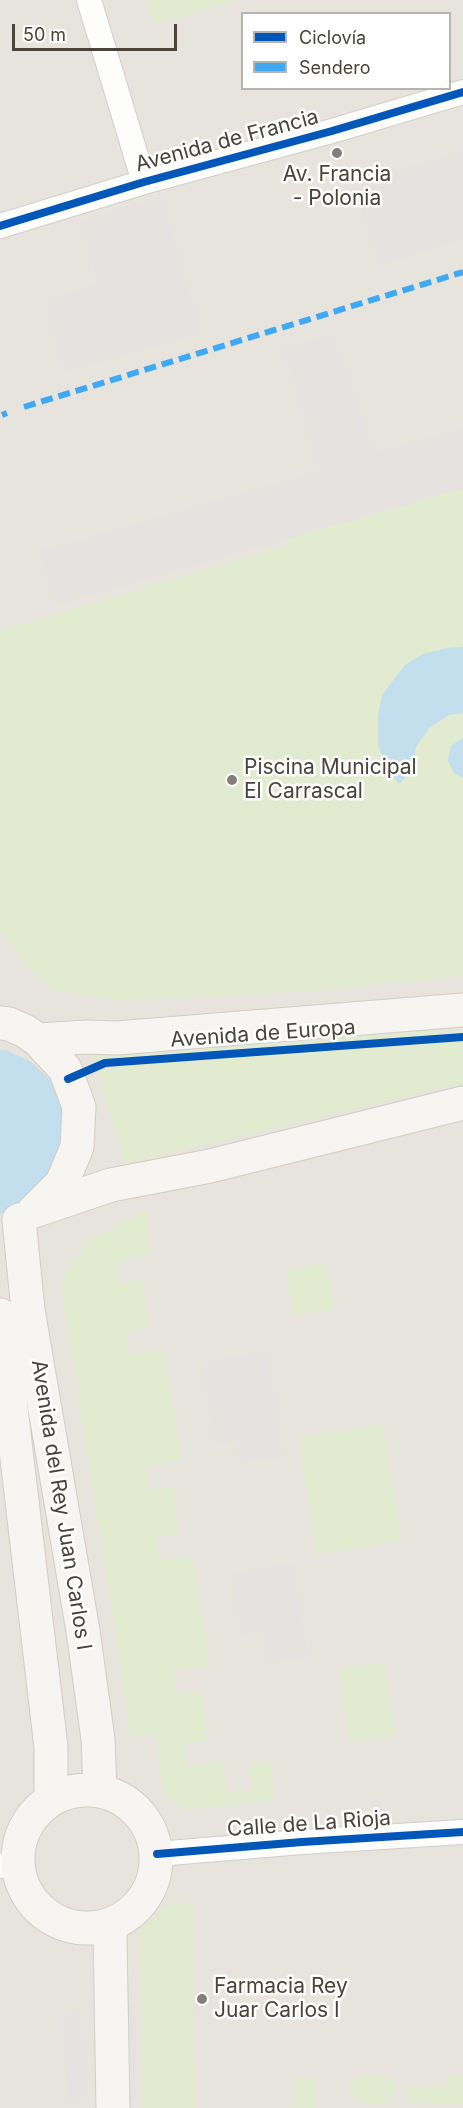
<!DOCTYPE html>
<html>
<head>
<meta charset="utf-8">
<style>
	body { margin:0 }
	#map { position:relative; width:463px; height:2108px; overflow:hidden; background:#f3f1ee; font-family:Inter,sans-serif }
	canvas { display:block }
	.legend { position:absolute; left:241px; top:12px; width:210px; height:78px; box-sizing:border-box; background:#fff; border:2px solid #b6b4b0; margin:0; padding:8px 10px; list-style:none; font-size:18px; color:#49433a }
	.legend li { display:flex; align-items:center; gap:12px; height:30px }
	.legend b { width:30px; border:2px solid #b6b4b0 }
	.scale { position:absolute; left:12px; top:24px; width:165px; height:27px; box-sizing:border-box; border:3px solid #49433a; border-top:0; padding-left:8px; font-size:18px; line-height:21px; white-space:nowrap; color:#49433a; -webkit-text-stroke:4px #fff; paint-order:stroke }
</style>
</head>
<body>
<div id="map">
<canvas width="463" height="2108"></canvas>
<ul class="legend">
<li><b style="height:8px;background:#0057b8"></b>Ciclovía</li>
<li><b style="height:8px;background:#3fa9f5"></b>Sendero</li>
</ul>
<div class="scale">50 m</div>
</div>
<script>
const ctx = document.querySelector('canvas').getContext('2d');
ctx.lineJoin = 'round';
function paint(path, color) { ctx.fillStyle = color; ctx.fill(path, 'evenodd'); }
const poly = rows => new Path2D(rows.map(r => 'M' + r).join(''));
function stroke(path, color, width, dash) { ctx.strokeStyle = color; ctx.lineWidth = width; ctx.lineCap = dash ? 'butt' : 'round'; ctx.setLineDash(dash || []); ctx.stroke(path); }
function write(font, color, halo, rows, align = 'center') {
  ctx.font = font + ' Inter,sans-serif'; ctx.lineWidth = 5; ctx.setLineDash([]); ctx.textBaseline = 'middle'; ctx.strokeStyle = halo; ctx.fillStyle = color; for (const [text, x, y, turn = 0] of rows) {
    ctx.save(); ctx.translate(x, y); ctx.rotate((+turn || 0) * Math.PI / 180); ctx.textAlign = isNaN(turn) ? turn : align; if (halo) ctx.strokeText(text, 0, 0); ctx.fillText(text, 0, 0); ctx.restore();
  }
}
const residential = poly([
	[0,0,463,0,463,2108,0,2108],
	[243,14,450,14,450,88,243,88]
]);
const green = poly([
	[148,0,239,0,155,25],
	[463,486,463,976,316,991,121,1001,54,990,26,964,0,929,0,631,288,545,285,534],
	[463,1030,463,1083,125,1164,87,1037],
	[146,1210,151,1255,116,1261,120,1284,143,1280,150,1328,126,1332,130,1354,164,1351,181,1460,145,1467,149,1490,172,1486,179,1534,156,1538,159,1560,193,1556,205,1636,209,1666,174,1671,178,1694,201,1691,208,1740,185,1743,187,1765,223,1761,227,1792,252,1789,248,1765,270,1762,275,1801,187,1810,164,1796,155,1735,131,1737,60,1280,90,1240],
	[327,1263,334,1309,293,1316,286,1270],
	[383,1424,401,1541,316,1555,298,1437],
	[385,1662,396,1735,349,1742,338,1669],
	[193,1902,195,2108,142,2108,139,1930,169,1904],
	[368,2075,382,2075,392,2078,395,2087,394,2093,385,2102,372,2105,358,2099,349,2091,350,2083,357,2078],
	[448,2075,463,2075,463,2103,407,2104,407,2087,447,2086],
	[294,2078,315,2078,315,2108,294,2107]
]);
const parking = poly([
	[463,150,463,239,380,265,354,185],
	[162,197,201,334,65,372,45,300,99,284,81,220],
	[332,334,373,453,463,428,463,489,55,605,39,552,322,470,283,348],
	[267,1352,283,1456,239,1463,236,1442,215,1445,202,1362],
	[293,1564,307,1657,269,1663,264,1631,241,1634,232,1573],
	[133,2004,136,2096,119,2104,117,2012],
	[80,2008,84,2095,68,2107,63,2017]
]);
const water = poly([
	[463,647,463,713,449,715,429,728,416,747,412,770,399,784,384,764,378,743,378,716,382,695,405,665,423,654,447,648],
	[463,738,463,778,453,772,448,760,451,746],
	[0,1050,6,1050,31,1062,51,1081,64,1106,62,1161,28,1203,0,1214]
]);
const minor = poly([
	[89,0,144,182],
	[0,226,144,182,332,131,463,92],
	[157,1854,302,1842,463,1832],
	[0,1866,17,1863]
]);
const secondary = poly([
	[0,1023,9,1024,25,1031,38,1040,65,1069,79,1107,77,1147,62,1183,34,1211],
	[38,1040,87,1037,117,1038,463,1010],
	[34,1211,111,1185,210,1166,463,1103],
	[19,1220,28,1310,83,1631,98,1739,100,1790],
	[0,1315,51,1747,51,1799],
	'18 1859a69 69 0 1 1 138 0a69 69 0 1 1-138 0Z',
	[113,2108,110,1934,113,1924]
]);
const quiet = poly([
	[24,407,463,272],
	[2,415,7,413]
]);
const cycleway = poly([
	[0,226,144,182,332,131,463,92],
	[68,1079,105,1063,463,1037],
	[157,1854,302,1842,463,1832]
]);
const markers = [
	[337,153,6,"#848079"],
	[232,780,6,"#848079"],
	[202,1999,6,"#848079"]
];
const streetNames = [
	["Avenida de Francia",227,141,-15],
	["Avenida de Europa",263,1034,-4],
	["Avenida del Rey Juan Carlos I",61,1505,81],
	["Calle de La Rioja",309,1824,-4]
];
const poiNames = [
	["Av. Francia",337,175,"center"],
	["- Polonia",337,199,"center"],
	["Piscina Municipal",244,768],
	["El Carrascal",244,792],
	["Farmacia Rey",214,1987],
	["Juar Carlos I",214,2011]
];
paint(residential, '#e7e3dd');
paint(green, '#e2ebd0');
paint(parking, '#e5e2df');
paint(water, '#c3deed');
stroke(minor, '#d1cfcc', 26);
stroke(secondary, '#d2cdc5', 35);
stroke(minor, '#fdfdfc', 24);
stroke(secondary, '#f6f5f1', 33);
stroke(quiet, '#3fa9f5', 6, [12, 6]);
stroke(cycleway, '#0057b8', 8);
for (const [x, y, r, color] of markers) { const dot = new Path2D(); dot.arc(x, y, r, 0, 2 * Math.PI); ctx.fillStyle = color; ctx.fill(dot); stroke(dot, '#fff', 2); }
write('21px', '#49433a', '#fff', streetNames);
write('21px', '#49433a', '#fff', poiNames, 'left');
</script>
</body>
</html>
